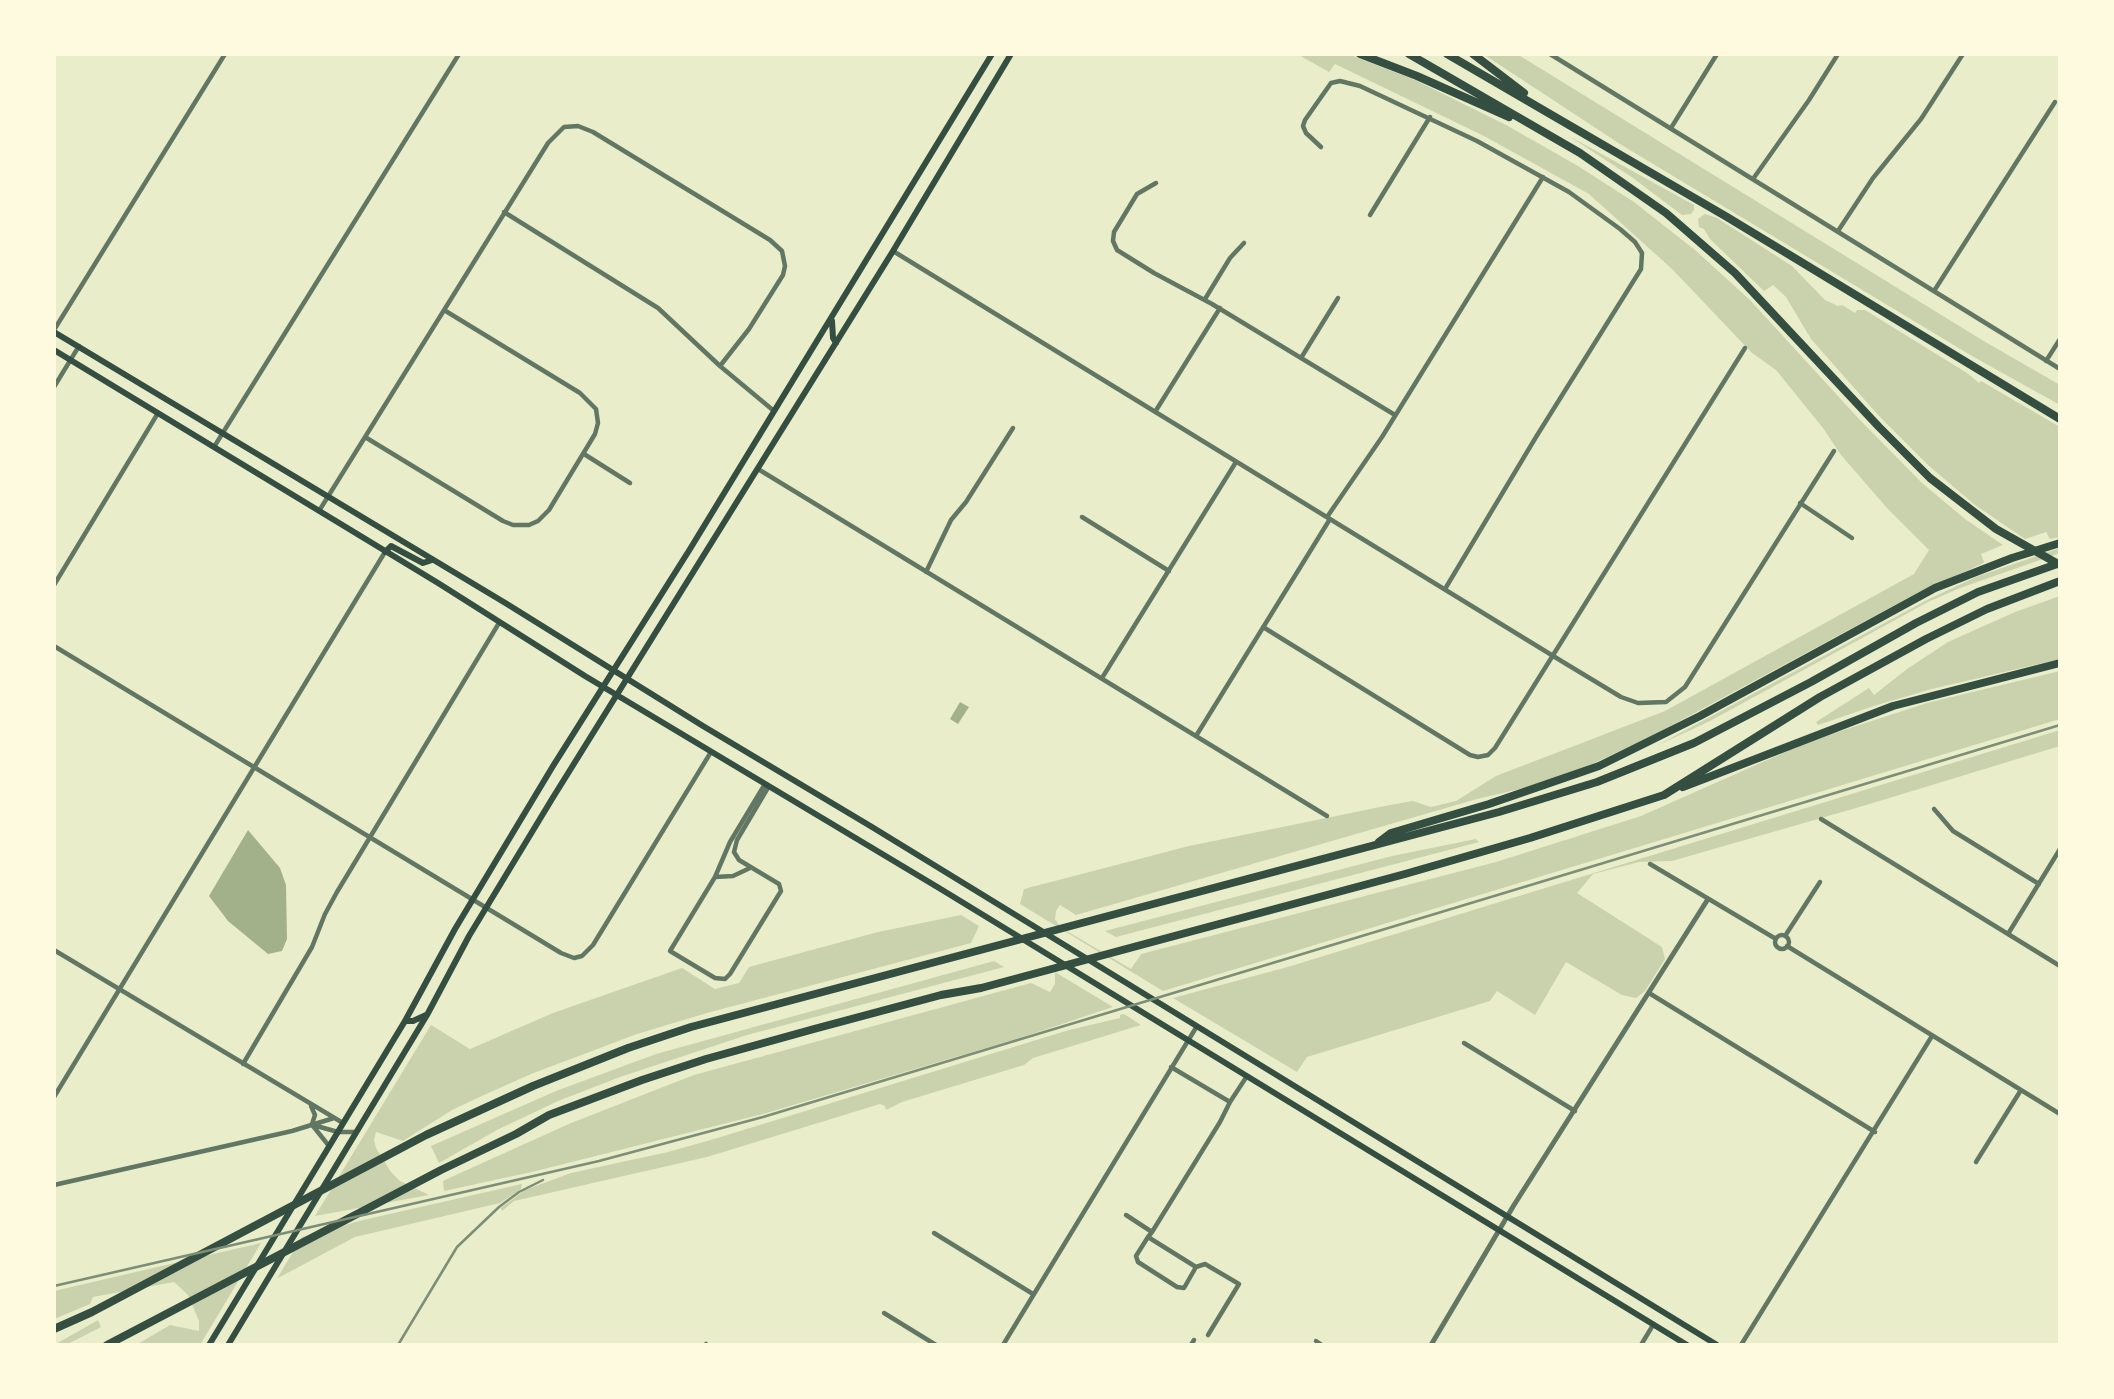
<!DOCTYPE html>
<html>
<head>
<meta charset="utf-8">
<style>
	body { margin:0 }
	#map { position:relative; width:2114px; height:1399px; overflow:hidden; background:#e9edc9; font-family:"DM Sans",sans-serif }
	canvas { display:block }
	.frame { position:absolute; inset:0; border:56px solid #fefae0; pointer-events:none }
</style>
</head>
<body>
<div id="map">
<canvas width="2114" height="1399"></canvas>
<div class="frame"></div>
</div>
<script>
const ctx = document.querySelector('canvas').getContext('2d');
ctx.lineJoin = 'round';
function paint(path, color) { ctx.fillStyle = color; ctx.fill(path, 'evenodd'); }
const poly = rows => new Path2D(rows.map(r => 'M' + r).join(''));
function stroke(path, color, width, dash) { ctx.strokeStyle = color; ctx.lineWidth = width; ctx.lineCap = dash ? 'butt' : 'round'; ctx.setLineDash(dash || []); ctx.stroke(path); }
const green = poly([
	[1297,54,1348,54,1415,80,1506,125,1578,166,1634,202,1695,250,1750,300,1858,418,1922,483,1965,519,2003,545,1981,554,1984,562,1982,564,1919,592,1650,737,1592,764,1533,786,1477,799,1076,915,1060,905,1056,911,1055,919,1060,927,1131,969,1141,954,1496,862,1641,816,1810,741,1927,703,2060,671,2060,719,1163,991,1020,904,1024,889,1189,846,1390,805,1413,801,1431,807,1456,801,1496,776,1665,711,1914,574,1929,550,1887,508,1841,455,1823,428,1776,370,1752,353,1672,269,1589,194,1484,136,1335,64,1329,72],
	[1483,54,1517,54,1982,340,2060,385,2060,405,1972,356,1620,144],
	[1569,136,1694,205,1694,210,1691,214,1682,215,1633,178],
	[1705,214,1717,218,1792,266,1825,300,1838,306,1842,305,1855,313,1857,310,1865,310,1967,373,1979,383,1981,381,2060,427,2060,537,2050,539,2046,532,2025,539,1975,505,1928,465,1879,416,1811,339,1786,297,1773,285,1764,291,1710,239,1704,229,1699,227,1698,219],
	[2060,548,2060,553,1960,588,1928,602,1710,721,1656,746,1929,599,1976,577],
	[2060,596,2060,659,1932,689,1877,705,1818,725,1816,722,1869,688,1874,695,1907,669,1948,642,2015,612],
	[2060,730,2060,746,1863,806,1672,861,1639,862,1593,874,1577,893,1662,947,1665,959,1645,991,1636,998,1622,995,1566,962,1535,1015,1497,991,1490,1001,1307,1057,1297,1072,1173,998,1291,966],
	[1476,839,1479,842,1116,937,1105,931,1392,856],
	[961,915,979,926,971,943,707,1013,637,1034,531,1074,484,1095,452,1110,403,1141,376,1132,374,1140,376,1148,391,1172,400,1181,429,1195,315,1216,431,1025,470,1049,553,1013,682,968,715,989,739,983,749,967,878,932],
	[994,961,1004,967,747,1035,620,1077,558,1101,497,1130,439,1163,431,1146,556,1091,656,1054],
	[1055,972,1113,1007,1023,1037,763,1114,536,1171,444,1191,443,1181,458,1174,571,1123,694,1075,1031,983,1050,992,1055,984],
	[1124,1014,1141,1025,1033,1058,1024,1065,902,1102,886,1110,885,1106,880,1104,707,1157,514,1201,502,1211,501,1208,525,1190,571,1173,668,1152,714,1139,1069,1030,1120,1018,1120,1015],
	[522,1184,521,1189,500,1203,355,1237,278,1278,278,1277,302,1237,363,1220],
	[261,1243,200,1345,136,1345,170,1325,199,1331,199,1321,188,1295,174,1282,93,1297,90,1304,54,1319,54,1291],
	[98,1320,101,1327,66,1345,54,1345]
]);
const water = poly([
	[960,702,969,707,958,724,950,719],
	[248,830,280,868,286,885,287,939,282,951,268,954,228,921,209,896]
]);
const minor = poly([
	[1550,54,2060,369],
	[1671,128,1717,54],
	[1321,147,1306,133,1303,126,1305,120,1331,83,1340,81,1360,86,1477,141,1569,192,1620,229,1635,242,1642,253,1641,269,1536,437,1445,589],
	[1753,179,1809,100,1838,54],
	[1156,183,1137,194,1114,232,1113,241,1117,250,1154,273,1212,304,1395,415],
	[504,212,658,308,720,366,774,411],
	[1370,215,1430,117],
	[1838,231,1873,178,1921,119,1963,54],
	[893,251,1563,662,1621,697,1638,703,1666,702,1685,687,1834,451],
	[1934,291,2055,102],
	[1205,299,1230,258,1244,243],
	[54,330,225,54],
	[1301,358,1338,298],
	[2046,361,2060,339],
	[54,387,79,346],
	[1155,412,1220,308],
	[365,437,503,521,513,525,529,525,538,521,549,510,595,434,598,423,596,409,580,393,444,310],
	[214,447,459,54],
	[584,454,630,483],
	[758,469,1327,816],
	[1800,503,1852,538],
	[319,511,548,143,564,127,578,126,593,132,770,240,782,251,785,266,783,275,749,329,720,366],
	[1082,517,1169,571],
	[1327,517,1382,437,1543,177],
	[926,572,951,520,966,502,1013,428],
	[54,585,158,413],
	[1263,627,1470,755,1478,757,1488,755,1495,748,1745,348],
	[54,646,561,953,574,958,582,956,593,945,711,752],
	[1102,678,1236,462],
	[1196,736,1330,519],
	[765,784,730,842,715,877,670,951,715,978,725,979,730,974,781,891,779,884,739,860,734,852,737,840,769,786],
	[1934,809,1953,831,2039,884],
	[1821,819,2060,966],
	[1650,864,1776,939],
	[715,877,733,876,750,868],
	[2008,934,2060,849],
	'1775 942a7 7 0 1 1 14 0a7 7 0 1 1-14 0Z',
	[1785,936,1820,882],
	[1787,946,2060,1114],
	[54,950,343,1123],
	[1649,993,1875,1132],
	[1464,1043,1575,1111],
	[243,1064,312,947,325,914,337,892,499,623],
	[1171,1067,1230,1102,1247,1076],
	[54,1097,385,552],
	[311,1106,315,1115,312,1124],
	[313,1125,338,1132,356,1132],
	[313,1126,329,1146],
	[1976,1162,2021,1090],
	[54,1185,292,1131,334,1118],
	[1126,1215,1152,1232,1220,1122,1230,1102],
	[1152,1232,1148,1237,1196,1267,1205,1264,1239,1284,1208,1335],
	[934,1233,1033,1294],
	[1148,1237,1136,1256,1138,1262,1177,1287,1184,1288,1196,1267],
	[884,1313,936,1345],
	[1316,1341,1322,1345],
	[706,1344,707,1345],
	[1003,1345,1197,1026],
	[1191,1345,1194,1340],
	[1641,1345,1653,1325],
	[1741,1345,1932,1036]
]);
const tertiary = poly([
	[1431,1345,1514,1205,1708,899]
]);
const secondary = poly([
	[832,321,833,338,836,343],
	[54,332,507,604,703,726,872,827,1717,1345],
	[54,350,438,583,585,676,939,888,1687,1345],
	[385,552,391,546,423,563,432,560],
	[405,1021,413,1021,426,1015],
	[209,1345,405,1021,455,929,553,766,690,549,992,54],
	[228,1345,427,1015,469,936,552,799,893,251,1011,54]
]);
const motorway = poly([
	[1360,54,1417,76,1509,117],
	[1409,54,1580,153,1666,213,1735,273,1879,427,1930,478,1996,529,2060,565],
	[1447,54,1727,217,2060,419],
	[1473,54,1524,93],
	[1683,787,1893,706,2060,663],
	[1379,842,1391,833,1489,804,1599,766,1700,716,1935,588,2012,558,2060,543],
	[54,1329,92,1312,426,1135,533,1086,628,1048,691,1027,1499,812,1597,782,1694,743,1811,682,1916,623,1978,592,2060,563],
	[107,1345,441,1170,516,1134,549,1115,642,1080,706,1059,814,1029,941,995,981,988,1405,874,1530,838,1664,795,1820,697,1926,639,1987,609,2060,581]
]);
const rail = poly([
	[54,1286,599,1161,763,1117,2060,725],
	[398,1345,457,1247,499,1207,519,1192,543,1180]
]);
paint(green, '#cad2ad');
paint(water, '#a3b18a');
stroke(minor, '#617663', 4.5);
stroke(tertiary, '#617663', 5);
stroke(secondary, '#344e41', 6);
stroke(motorway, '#344e41', 8);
stroke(rail, '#7c8e77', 2.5);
</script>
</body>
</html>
